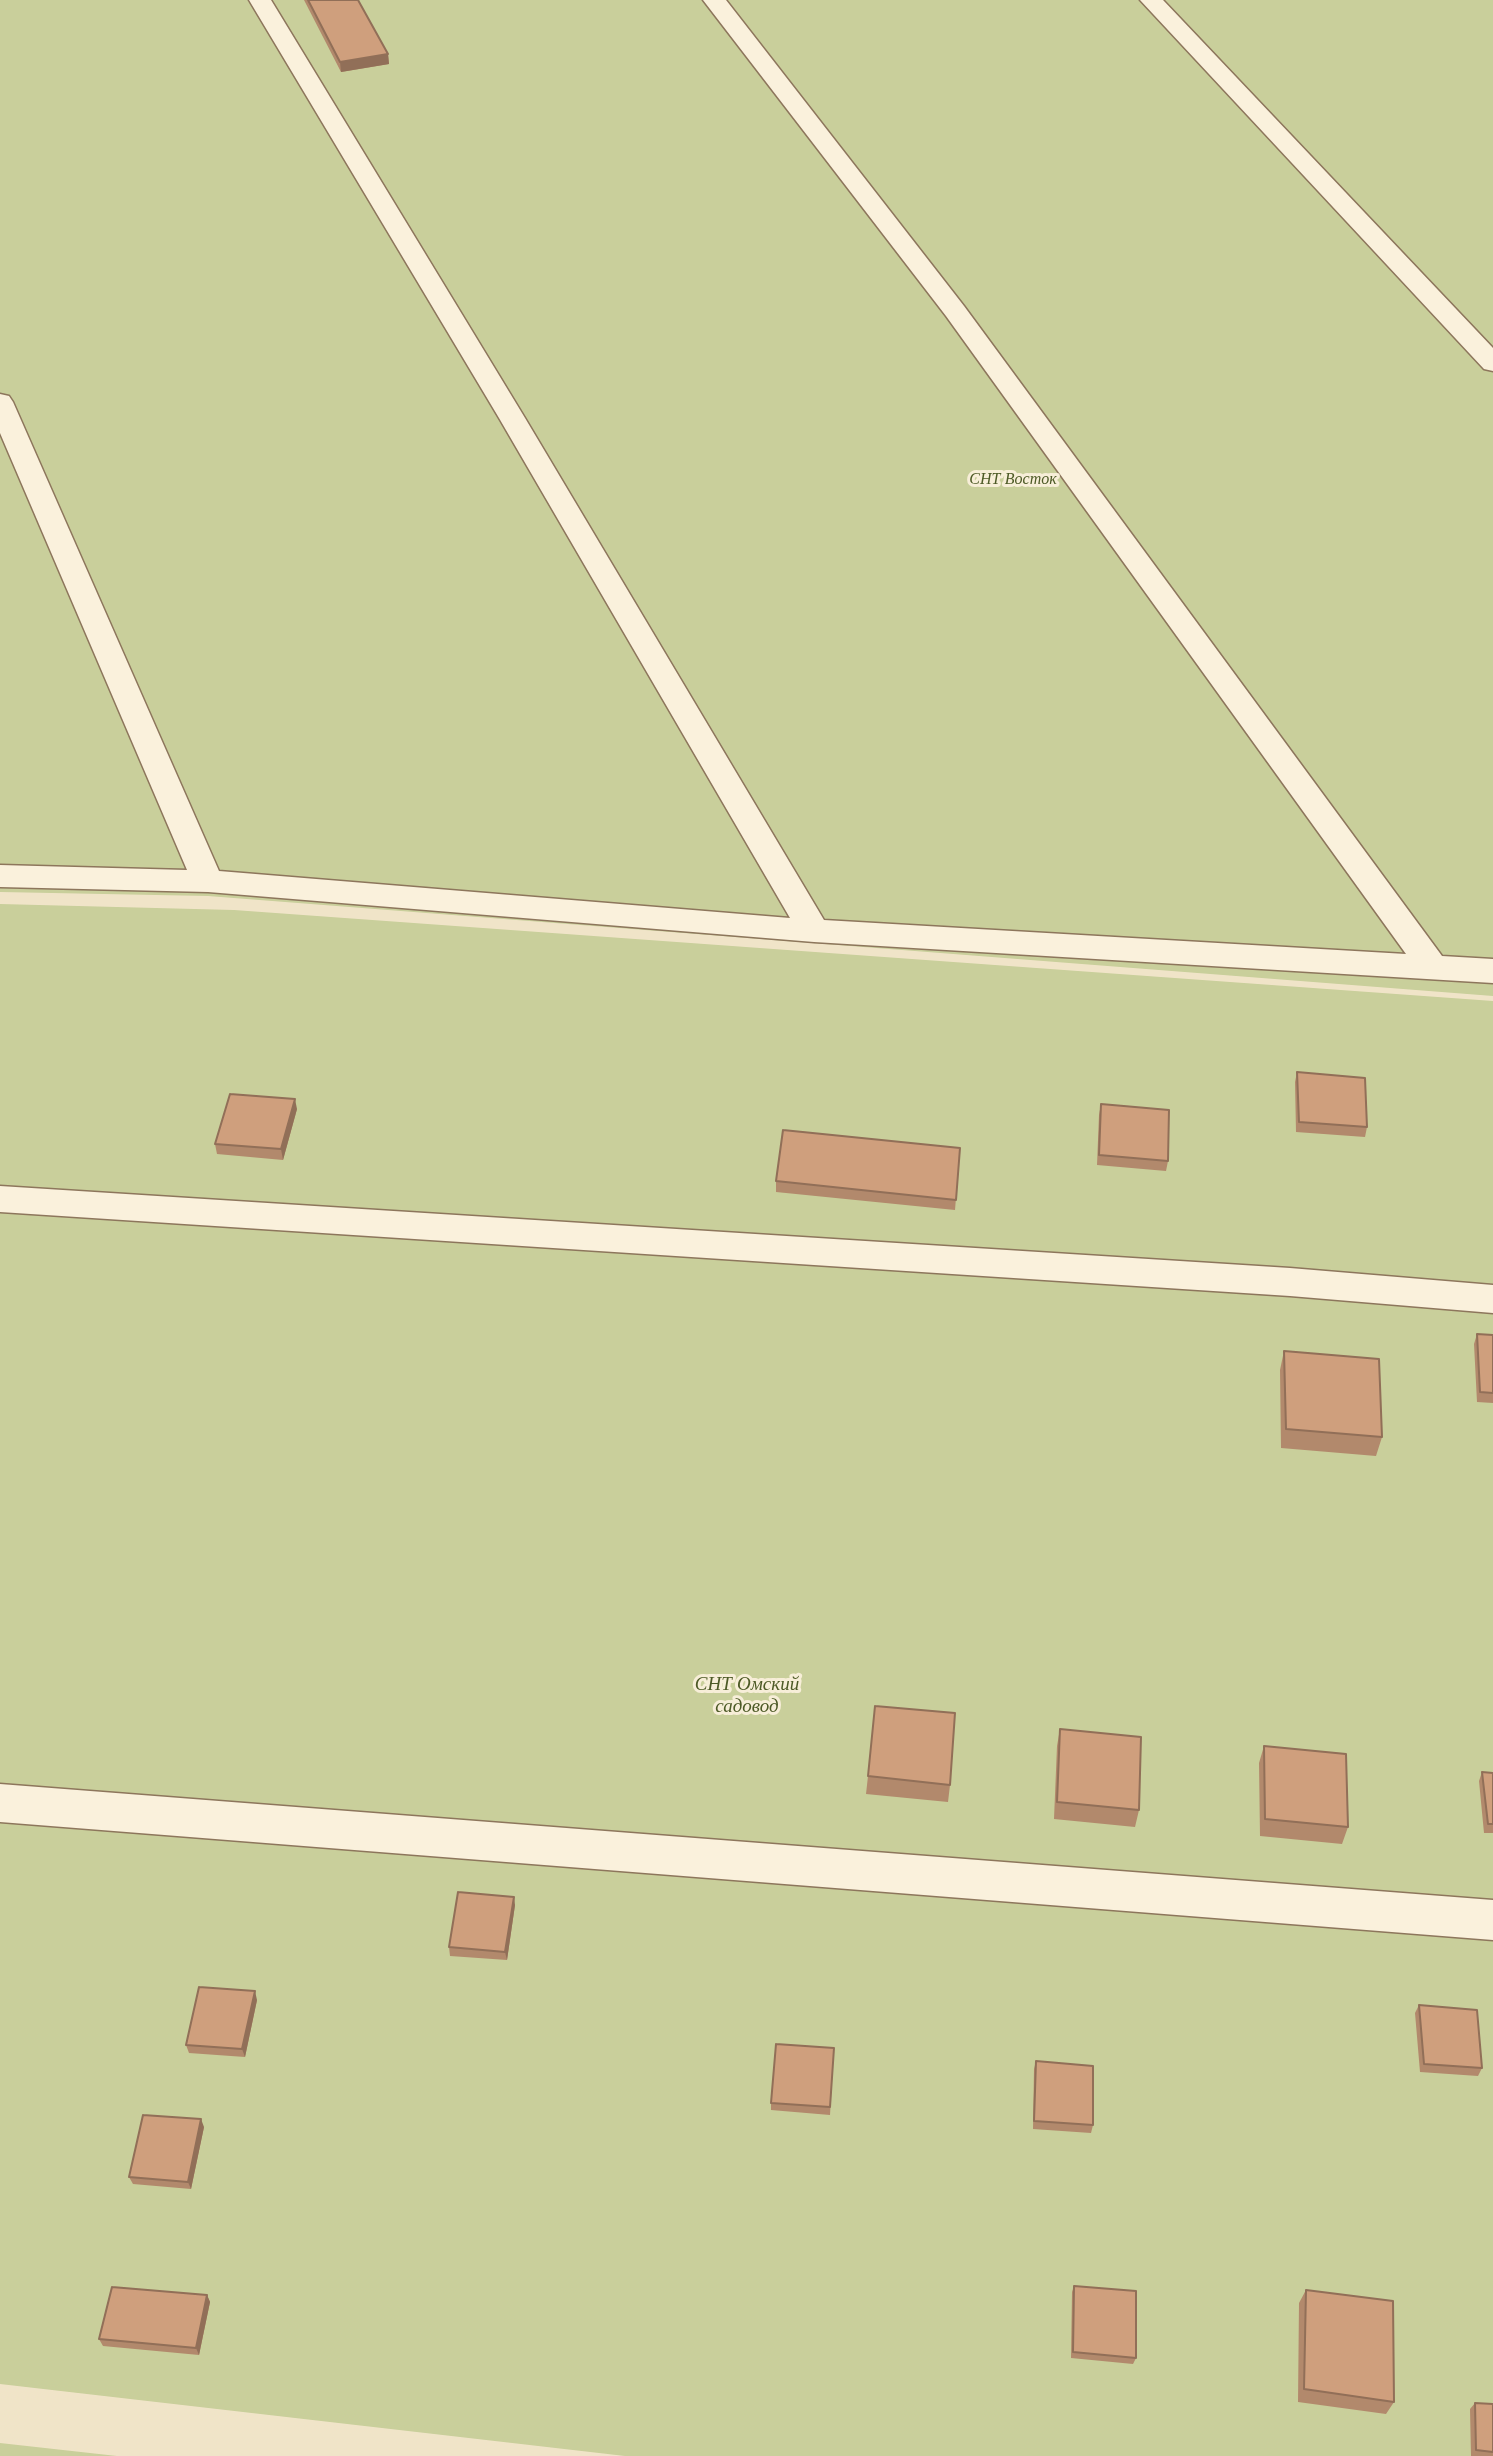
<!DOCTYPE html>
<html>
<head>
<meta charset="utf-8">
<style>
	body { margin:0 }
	canvas { display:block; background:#f0e4c8 }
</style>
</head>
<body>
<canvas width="1493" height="2456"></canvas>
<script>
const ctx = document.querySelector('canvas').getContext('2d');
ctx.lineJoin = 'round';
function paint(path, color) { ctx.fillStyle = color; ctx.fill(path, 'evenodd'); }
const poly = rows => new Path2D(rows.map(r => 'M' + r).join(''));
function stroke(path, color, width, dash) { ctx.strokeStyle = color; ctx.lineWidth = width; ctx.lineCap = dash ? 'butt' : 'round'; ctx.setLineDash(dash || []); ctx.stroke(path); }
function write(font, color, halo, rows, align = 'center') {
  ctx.font = font + ' "Libre Baskerville",serif'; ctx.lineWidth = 6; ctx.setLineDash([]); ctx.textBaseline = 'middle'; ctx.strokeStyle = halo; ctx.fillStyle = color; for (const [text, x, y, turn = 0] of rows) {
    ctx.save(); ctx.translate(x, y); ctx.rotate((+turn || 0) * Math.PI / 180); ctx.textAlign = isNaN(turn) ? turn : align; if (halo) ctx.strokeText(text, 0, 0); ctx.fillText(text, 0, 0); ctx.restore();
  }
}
const green = poly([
	[0,0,1493,0,1493,996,208,896,0,892],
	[0,904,234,910,1493,1001,1493,2456,625,2456,0,2384],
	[0,2443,117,2456,0,2456]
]);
const service = poly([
	[249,0,271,0,525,418,824,920,1406,954,946,316,703,0,726,0,964,306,1442,956,1493,959,1493,983,814,942,208,892,0,887,0,865,187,870,0,433,0,394,9,396,13,402,219,871,790,918,499,418,249,0],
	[1140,0,1163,0,1493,348,1493,371,1484,369,1140,0],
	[0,1186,1290,1268,1493,1285,1493,1313,1290,1296,0,1212,0,1186],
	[0,1784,1493,1900,1493,1940,0,1822,0,1784]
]);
const wall = poly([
	[304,0,358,0,388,54,389,64,341,72],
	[1297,1072,1367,1127,1365,1137,1296,1132,1295,1082],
	[1101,1104,1168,1161,1166,1171,1097,1165,1099,1115],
	[297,1109,283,1160,217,1154,215,1144],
	[960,1148,955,1210,776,1192,776,1181],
	[1477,1334,1493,1335,1493,1403,1477,1402,1474,1344],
	[1284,1351,1382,1437,1376,1456,1281,1448,1280,1370],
	[1060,1729,1139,1810,1135,1827,1054,1819,1057,1746],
	[1264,1746,1348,1827,1342,1844,1260,1836,1259,1763],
	[1482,1772,1493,1773,1493,1833,1484,1833,1479,1781],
	[868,1776,950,1785,948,1802,866,1794],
	[515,1905,507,1960,450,1956,449,1947],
	[257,2000,245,2057,189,2053,186,2045],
	[1419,2005,1482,2068,1478,2076,1420,2072,1415,2013],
	[834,2048,830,2115,771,2110,771,2103],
	[1036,2061,1093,2125,1091,2133,1033,2129,1034,2069],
	[204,2127,191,2189,133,2184,129,2177],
	[1074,2286,1136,2358,1133,2364,1071,2358,1072,2292],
	[1306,2290,1394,2402,1386,2414,1298,2402,1299,2303],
	[207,2295,210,2302,199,2355,103,2346,99,2339],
	[1475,2403,1493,2404,1493,2456,1471,2456,1470,2409]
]);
const shadedWall = poly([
	[388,54,389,64,341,72,340,62],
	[295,1099,297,1109,283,1160,281,1149],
	[514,1897,515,1905,507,1960,505,1952],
	[255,1991,257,2000,245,2057,242,2049],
	[201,2119,204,2127,191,2189,188,2182],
	[207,2295,210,2302,199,2355,196,2348]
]);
const building = poly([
	[308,0,358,0,388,54,340,62,308,0],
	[1297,1072,1365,1078,1367,1127,1299,1122,1297,1072],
	[230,1094,295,1099,281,1149,215,1144,230,1094],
	[1101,1104,1169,1110,1168,1161,1099,1155,1101,1104],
	[783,1130,960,1148,956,1200,776,1181,783,1130],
	[1477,1334,1493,1335,1493,1393,1480,1392,1477,1334],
	[1284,1351,1379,1359,1382,1437,1286,1429,1284,1351],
	[875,1706,955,1713,950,1785,868,1776,875,1706],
	[1060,1729,1141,1737,1139,1810,1057,1802,1060,1729],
	[1264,1746,1346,1754,1348,1827,1265,1819,1264,1746],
	[1482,1772,1493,1773,1493,1824,1488,1824,1482,1772],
	[458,1892,514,1897,505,1952,449,1947,458,1892],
	[199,1987,255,1991,242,2049,186,2045,199,1987],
	[1419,2005,1477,2010,1482,2068,1424,2064,1419,2005],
	[776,2044,834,2048,830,2107,771,2103,776,2044],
	[1036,2061,1093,2066,1093,2125,1034,2121,1036,2061],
	[143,2115,201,2119,188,2182,129,2177,143,2115],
	[1074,2286,1136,2291,1136,2358,1073,2352,1074,2286],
	[112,2287,207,2295,196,2348,99,2339,112,2287],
	[1306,2290,1393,2301,1394,2402,1304,2389,1306,2290],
	[1475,2403,1493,2404,1493,2452,1476,2450,1475,2403]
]);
const farParknames = [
	["СНТ Восток",1013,479]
];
const parkNames = [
	["СНТ Омский",747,1685],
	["садовод",747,1707]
];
paint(green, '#c9cf9b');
stroke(service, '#8d765c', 3);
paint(service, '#faf1dc');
paint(wall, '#b2896c');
paint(shadedWall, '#916f58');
paint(building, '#cf9f7d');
stroke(building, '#916f58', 2);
write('italic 16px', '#4d5a26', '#f7eed8', farParknames);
write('italic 19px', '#4d5a26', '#f7eed8', parkNames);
</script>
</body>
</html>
